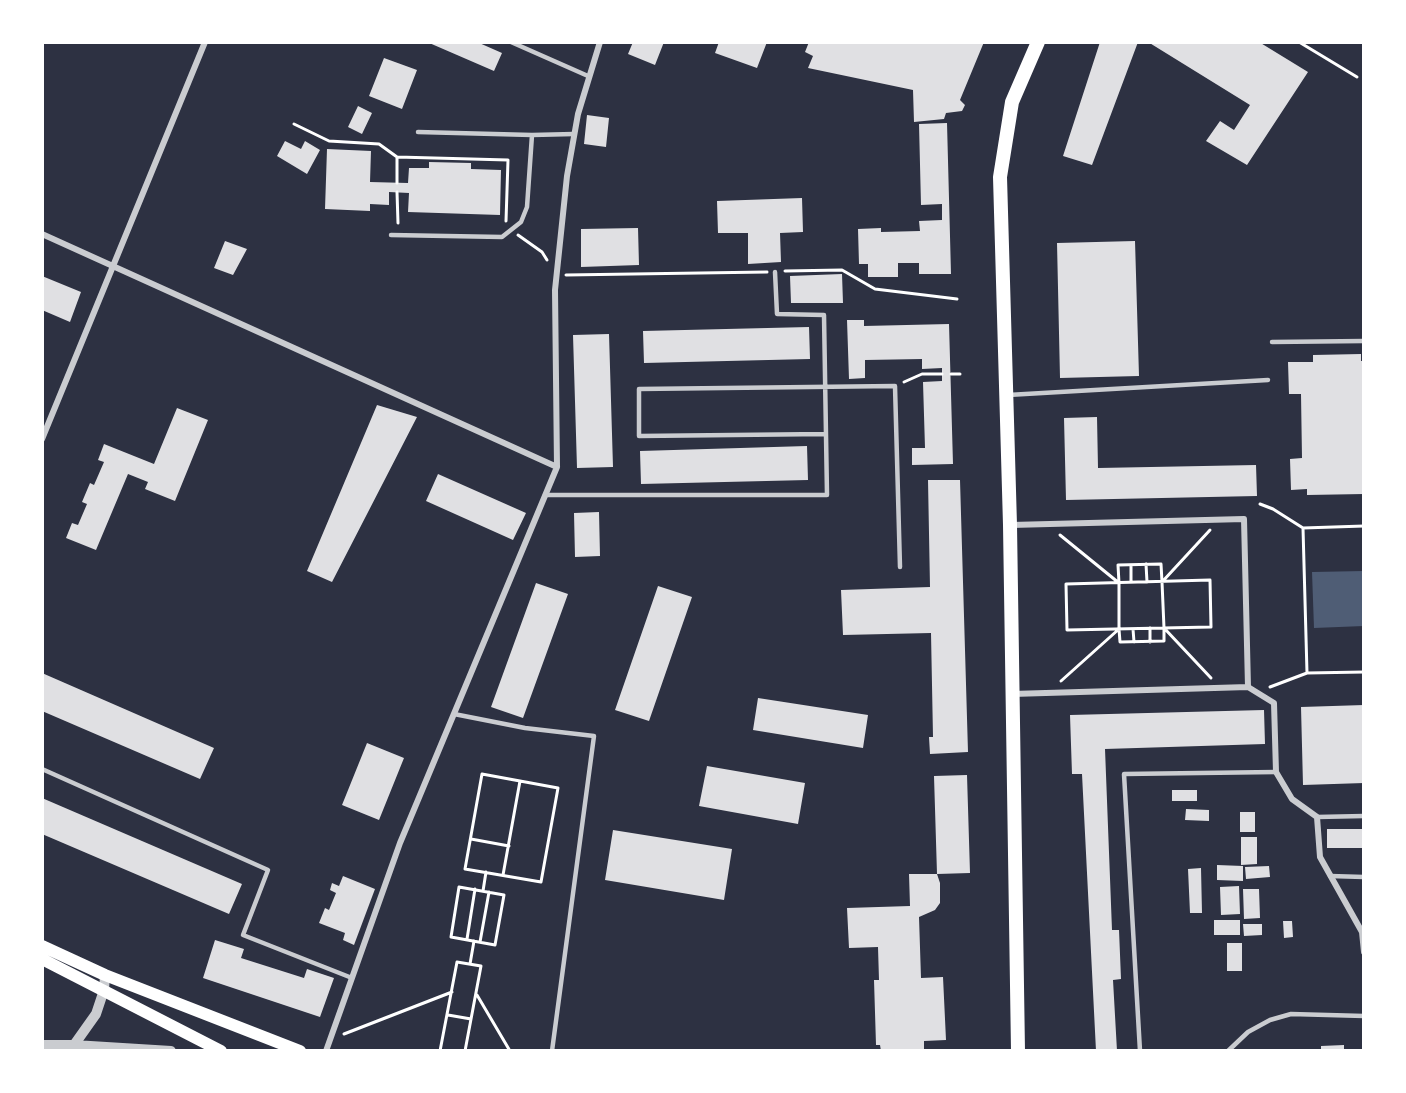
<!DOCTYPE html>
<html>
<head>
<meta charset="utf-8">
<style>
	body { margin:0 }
	#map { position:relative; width:1406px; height:1093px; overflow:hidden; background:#2d3142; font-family:"Noto Sans",sans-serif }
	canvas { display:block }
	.frame { position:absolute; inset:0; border:44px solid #fff; pointer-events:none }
</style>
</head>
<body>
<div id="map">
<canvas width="1406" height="1093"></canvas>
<div class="frame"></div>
</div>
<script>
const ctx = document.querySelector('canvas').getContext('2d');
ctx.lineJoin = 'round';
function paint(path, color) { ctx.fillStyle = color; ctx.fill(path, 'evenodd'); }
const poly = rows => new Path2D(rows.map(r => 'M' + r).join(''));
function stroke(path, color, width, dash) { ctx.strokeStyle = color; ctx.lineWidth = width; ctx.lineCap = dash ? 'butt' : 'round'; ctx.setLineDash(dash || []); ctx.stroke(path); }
const water = poly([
	[1364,571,1364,626,1314,628,1312,572]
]);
const building = poly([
	[427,42,477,42,502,53,494,71],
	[633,42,664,42,655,65,628,54],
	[719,42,767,42,757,68,715,53],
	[809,42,984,42,960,100,965,105,962,111,946,113,944,119,914,122,913,90,808,68,813,56,805,52],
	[1100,42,1138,42,1092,165,1063,156],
	[1148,42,1259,42,1308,72,1247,165,1206,141,1220,121,1234,130,1250,105],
	[384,58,417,70,402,109,369,96],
	[358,106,372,113,362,134,348,127],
	[587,115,609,118,606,147,584,144],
	[947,123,951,274,919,274,919,263,898,263,898,277,868,277,868,264,859,264,858,229,881,228,881,232,920,231,919,221,942,220,942,204,921,205,919,124],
	[285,141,301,149,305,141,320,150,307,174,277,156],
	[327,149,371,151,370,182,408,183,409,168,429,168,429,162,471,163,471,169,501,170,500,215,408,212,409,193,389,192,389,205,370,204,370,211,325,209],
	[802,198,803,232,780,233,781,262,748,264,748,233,718,233,717,201],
	[638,228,639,265,581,267,581,229],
	[225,241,247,249,233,275,214,268],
	[1135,241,1139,376,1060,378,1057,243],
	[842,274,843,303,791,303,790,276],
	[42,276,81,292,70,322,42,310],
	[847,320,864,320,864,326,949,324,953,464,912,465,912,448,925,448,923,382,942,381,942,368,922,369,922,359,865,360,865,378,849,379],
	[809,327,810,359,644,363,643,331],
	[609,334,613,467,577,468,573,335],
	[1361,354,1361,361,1364,361,1364,494,1307,495,1307,489,1291,490,1290,459,1302,458,1301,394,1289,394,1288,362,1313,362,1313,355],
	[377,405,417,417,332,582,307,571],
	[177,408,208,420,175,501,145,489,148,482,128,474,96,550,66,538,72,523,78,525,87,504,82,502,90,483,94,485,104,462,98,460,104,444,154,464],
	[1097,417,1098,468,1256,465,1257,496,1066,500,1064,418],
	[807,446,808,480,641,484,640,451],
	[438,474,526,513,513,540,426,501],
	[928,480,960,480,968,752,930,754,929,737,933,737,931,633,843,635,841,590,930,587],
	[599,512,600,556,575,557,574,513],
	[536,583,568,594,523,718,491,707],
	[658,586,692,597,649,721,615,710],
	[42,673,214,748,200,779,42,711],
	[758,698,868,715,863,748,753,730],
	[1364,705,1364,783,1303,785,1301,707],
	[1264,710,1265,744,1105,749,1112,930,1119,930,1121,979,1113,980,1117,1051,1096,1051,1082,774,1072,774,1070,715],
	[367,743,404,758,379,820,342,805],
	[707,766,805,783,798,824,699,806],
	[967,775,970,873,937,874,934,776],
	[1172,790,1197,790,1197,801,1172,801],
	[42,798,242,884,229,914,42,834],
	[1186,809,1209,810,1209,821,1185,820],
	[1240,812,1255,812,1255,832,1240,832],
	[1327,829,1364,829,1364,848,1327,848],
	[613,830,732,849,724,900,605,880],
	[1241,837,1257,837,1257,864,1241,865],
	[1217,865,1243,866,1243,881,1217,880],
	[1269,866,1270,877,1246,879,1245,867],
	[1201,868,1202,913,1190,913,1188,869],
	[909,874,937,874,940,883,940,903,935,910,919,917,921,978,943,977,946,1040,924,1041,924,1051,881,1051,880,1045,876,1045,874,980,879,980,878,947,849,948,847,908,910,906],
	[343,876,375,889,354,945,343,940,345,933,319,923,325,908,329,910,336,893,330,890,332,883,339,886],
	[1239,886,1240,914,1221,915,1220,887],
	[1243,889,1259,889,1260,918,1244,919],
	[1214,920,1240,920,1240,935,1214,935],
	[1283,921,1292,921,1293,937,1284,938],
	[1243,924,1262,924,1262,935,1244,936],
	[215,940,244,949,241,958,304,978,307,969,334,978,320,1017,203,978],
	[1227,943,1242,943,1242,971,1227,971],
	[1344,1045,1344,1051,1321,1051,1321,1046]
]);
const path = poly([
	[1299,42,1357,77],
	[294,124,329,141,379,144,397,157,397,183],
	[397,157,508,160,506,221],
	[397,192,398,223],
	[518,235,542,252,547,260],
	[785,271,842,270,875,289,957,299],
	[566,275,767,272],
	[951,374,960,374],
	[904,382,922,374,942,374],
	[1260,504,1273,509,1303,528,1364,526],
	[1303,528,1307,673],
	[1210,530,1162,582,1164,628,1211,678],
	[1060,535,1119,583,1119,629,1061,681],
	[1146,564,1147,582],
	[1131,565,1131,582],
	[1210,580,1211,627,1067,630,1066,584,1210,580],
	[1119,583,1118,565,1161,564,1162,582],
	[1150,628,1150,642],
	[1119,629,1120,642,1164,641,1164,628],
	[1133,629,1134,642],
	[1270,687,1307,673,1364,672],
	[482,774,558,788,541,882,465,869,482,774],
	[471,839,509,846],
	[503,875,520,781],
	[459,887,504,895,495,945,451,937,459,887],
	[483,891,486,872],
	[467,939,475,889],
	[480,942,489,892],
	[470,964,474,941],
	[477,995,510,1051],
	[448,1015,471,1019],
	[344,1034,452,992],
	[440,1051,457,962,481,966,465,1051]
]);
const service = poly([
	[511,42,588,76],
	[532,135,574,134],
	[391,235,502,237,521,222,527,207,532,135,418,132],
	[1272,342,1364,341],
	[1008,395,1268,380],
	[826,434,639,436,639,389,895,386,900,567],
	[545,495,827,495,824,315,777,314,775,272],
	[454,714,525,728,594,736,552,1051],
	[42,769,268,870,243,935,352,978],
	[1317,817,1364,816],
	[1330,876,1364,877],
	[1140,1051,1124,774,1276,772],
	[1228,1051,1248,1032,1270,1020,1291,1014,1364,1016]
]);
const minor = poly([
	[42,234,557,467],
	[42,439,205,42],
	[1011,525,1244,519,1248,687,1012,694],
	[1248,687,1274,703,1276,772,1292,799,1317,817,1320,857,1362,932,1364,952],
	[326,1051,400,843,557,467,555,290,567,176,578,114,600,42]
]);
const tertiary = poly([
	[42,1045,74,1045,171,1051],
	[74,1045,96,1014,104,990,105,975]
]);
const secondary = poly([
	[42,946,105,975,300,1051],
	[42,959,221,1051]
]);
const trunk = poly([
	[1018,1051,1010,525,1000,177,1012,102,1038,42]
]);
paint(water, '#4f5d75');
paint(building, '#e0e0e3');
stroke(path, '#fff', 3);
stroke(service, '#caccd0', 4.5);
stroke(minor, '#caccd0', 6);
stroke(tertiary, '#caccd0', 10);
stroke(secondary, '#fff', 12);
stroke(trunk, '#fff', 14);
</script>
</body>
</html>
